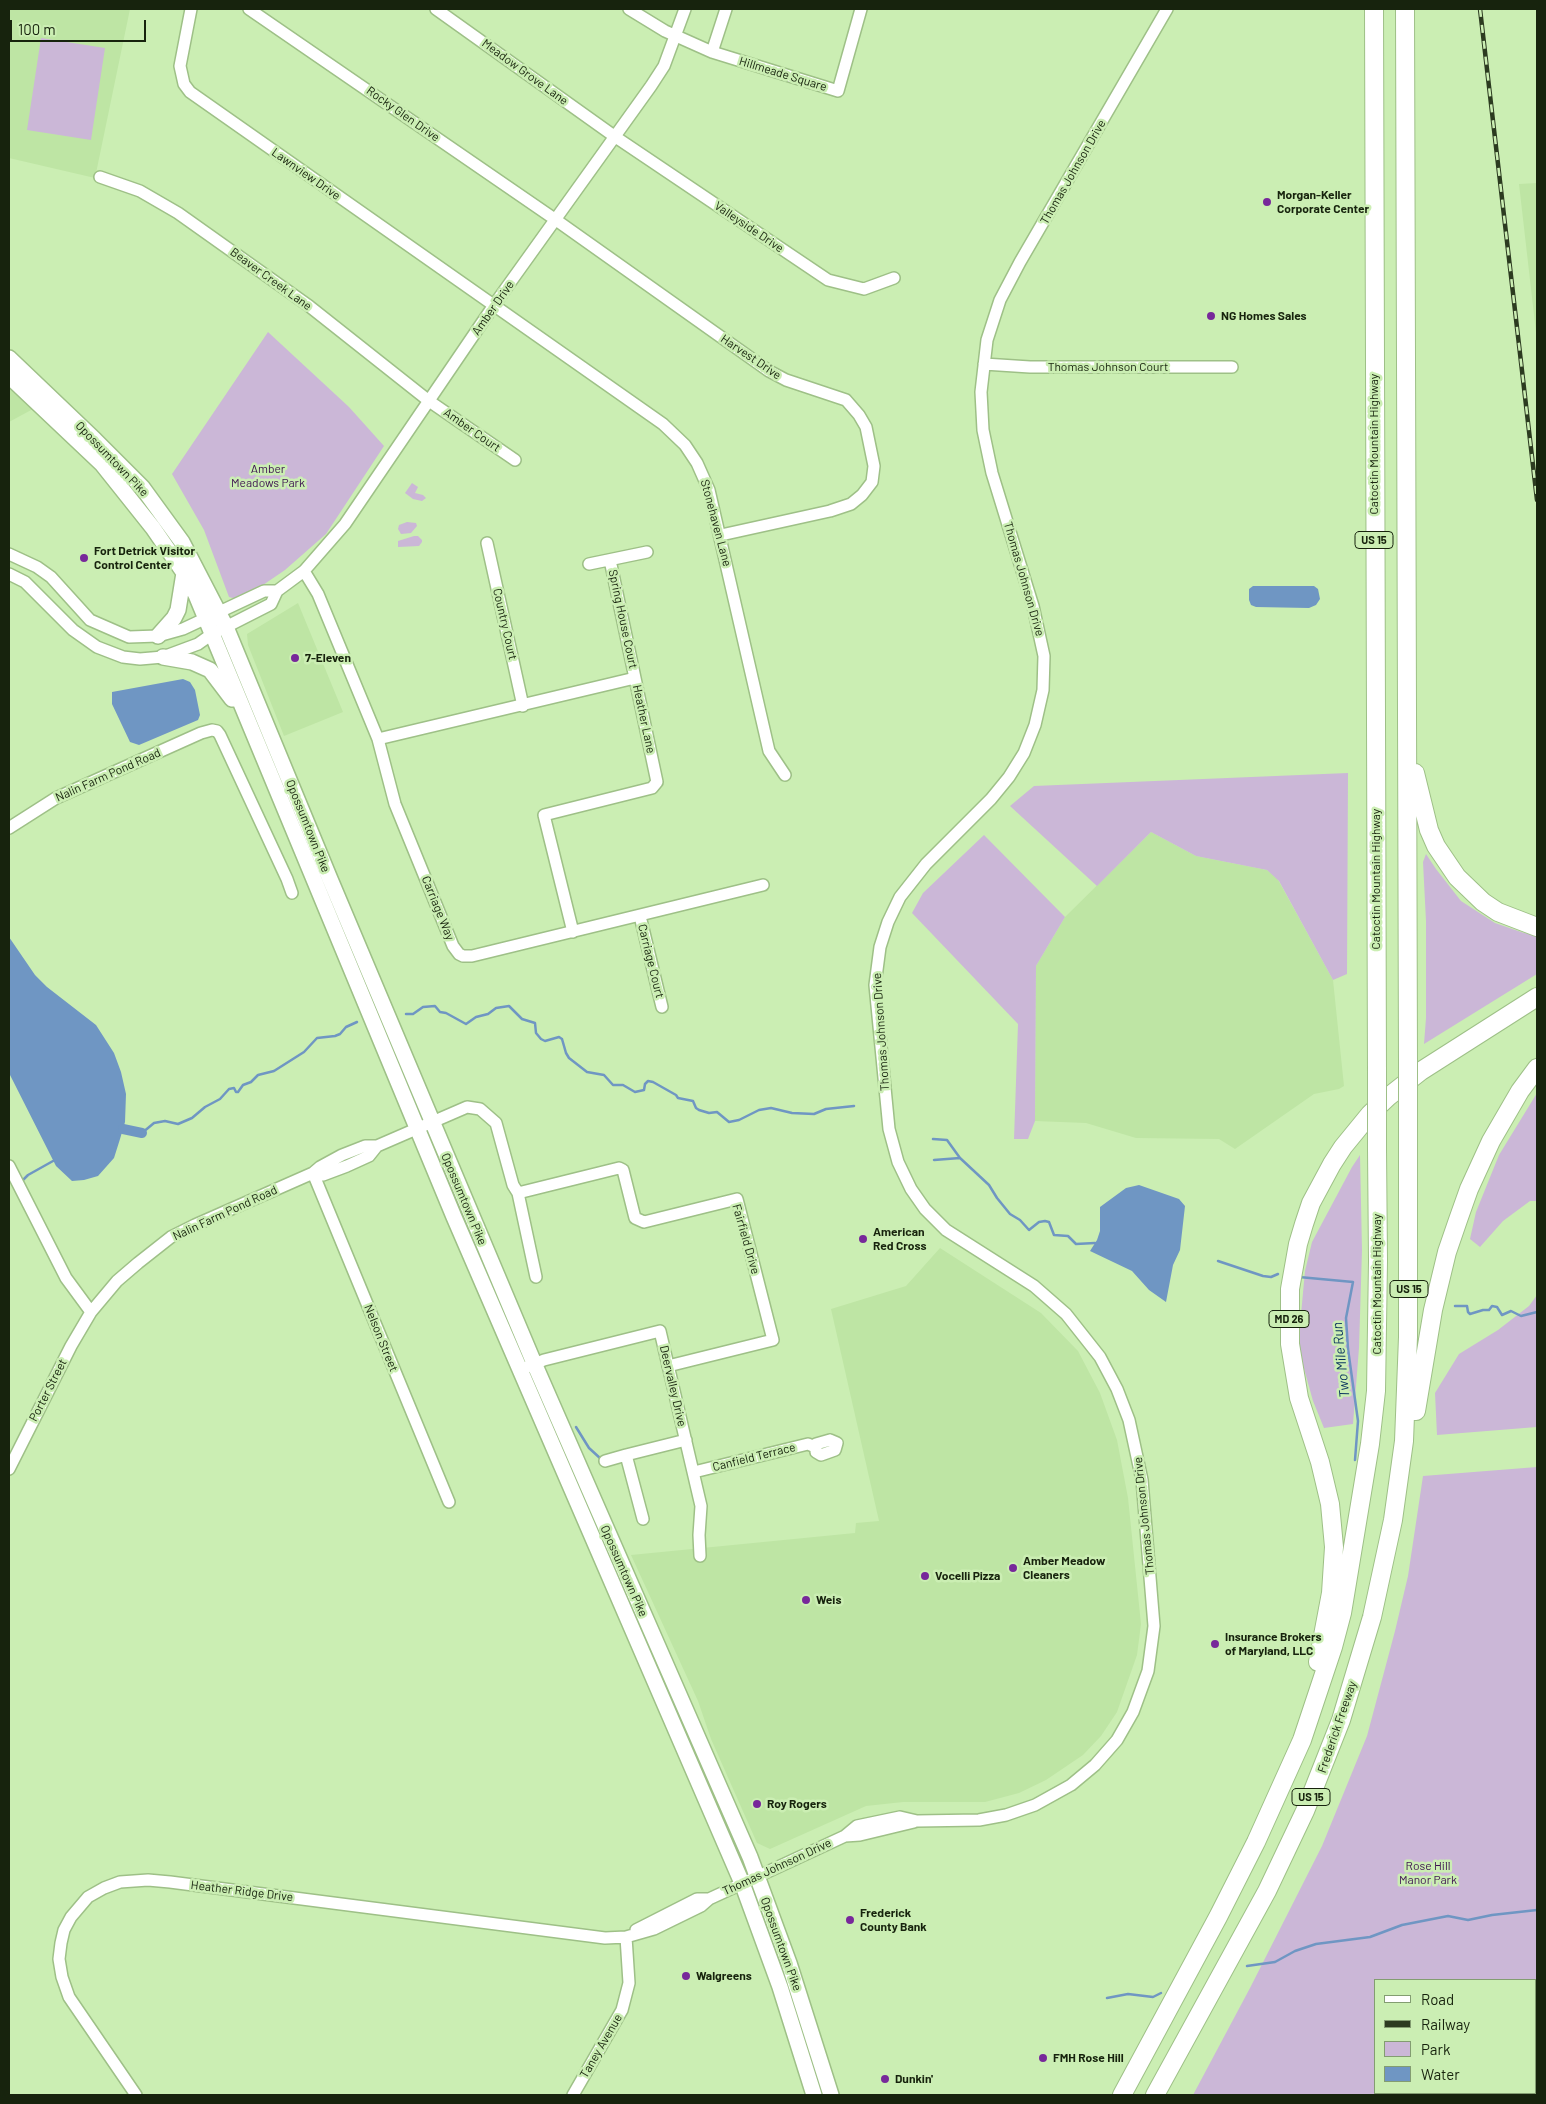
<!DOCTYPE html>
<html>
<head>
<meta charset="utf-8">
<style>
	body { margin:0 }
	#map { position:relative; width:1546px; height:2104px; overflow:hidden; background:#cbeeb3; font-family:Barlow,sans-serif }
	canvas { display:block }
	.frame { position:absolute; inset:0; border:10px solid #17230d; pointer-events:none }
	.legend { position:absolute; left:1374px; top:1979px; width:162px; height:115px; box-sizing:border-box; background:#cbeeb3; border:1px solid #839d71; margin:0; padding:6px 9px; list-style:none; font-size:15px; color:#17230d }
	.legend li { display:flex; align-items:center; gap:10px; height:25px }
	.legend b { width:25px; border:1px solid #839d71 }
	.scale { position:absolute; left:10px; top:20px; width:136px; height:22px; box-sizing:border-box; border:2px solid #17230d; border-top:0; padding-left:6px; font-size:15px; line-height:18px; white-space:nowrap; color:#17230d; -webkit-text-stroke:4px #cbeeb3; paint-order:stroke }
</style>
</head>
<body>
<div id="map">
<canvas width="1546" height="2104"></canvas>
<div class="frame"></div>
<ul class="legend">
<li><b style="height:6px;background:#fff"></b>Road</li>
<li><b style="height:6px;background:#2c3b20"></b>Railway</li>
<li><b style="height:14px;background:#cbb7d7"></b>Park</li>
<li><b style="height:14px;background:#6f96c3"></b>Water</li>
</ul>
<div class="scale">100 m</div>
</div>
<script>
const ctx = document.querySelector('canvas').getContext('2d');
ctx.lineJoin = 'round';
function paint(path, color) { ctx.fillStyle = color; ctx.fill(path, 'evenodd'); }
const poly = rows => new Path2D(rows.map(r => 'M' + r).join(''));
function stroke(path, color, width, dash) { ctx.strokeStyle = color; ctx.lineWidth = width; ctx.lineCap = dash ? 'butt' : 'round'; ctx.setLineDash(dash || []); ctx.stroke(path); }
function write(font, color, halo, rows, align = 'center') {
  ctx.font = font + ' Barlow,sans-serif'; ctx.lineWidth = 5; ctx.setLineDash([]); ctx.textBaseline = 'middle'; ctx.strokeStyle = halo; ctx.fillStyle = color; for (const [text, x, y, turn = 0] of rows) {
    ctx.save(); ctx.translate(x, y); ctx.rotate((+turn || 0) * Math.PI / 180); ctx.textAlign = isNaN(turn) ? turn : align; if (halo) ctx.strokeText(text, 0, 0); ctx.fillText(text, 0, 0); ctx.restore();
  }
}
const built = poly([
	[9,9,130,9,95,178,9,158],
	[1537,183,1537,341,1519,184],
	[9,387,33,409,9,422],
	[298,603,343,712,284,736,248,645,247,634],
	[1151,832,1196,856,1267,870,1277,878,1333,980,1344,1086,1339,1089,1314,1094,1235,1149,1219,1139,1136,1138,1086,1123,1035,1121,1036,966,1065,917],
	[940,1248,1041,1313,1078,1351,1100,1393,1117,1440,1128,1498,1141,1624,1137,1655,1117,1712,1101,1736,1083,1755,1046,1780,1019,1793,985,1802,903,1802,866,1806,770,1849,757,1843,711,1739,698,1701,631,1555,855,1533,856,1523,879,1521,831,1309,906,1286]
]);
const green = poly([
	[41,38,105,48,91,140,27,130],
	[268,332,349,407,384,446,326,534,285,570,241,600,229,597,204,530,172,474],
	[412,483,418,487,415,493,423,495,426,498,422,501,413,499,405,493],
	[407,522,416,523,417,526,411,533,401,534,398,529,399,525],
	[414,536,418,536,422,540,422,542,419,546,398,547,398,541],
	[1348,773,1347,974,1333,980,1279,881,1267,870,1196,856,1151,832,1097,886,1010,806,1034,786],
	[984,835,1065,917,1036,966,1035,1121,1028,1139,1014,1139,1018,1024,912,913,923,893],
	[1426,854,1436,869,1461,901,1495,923,1524,933,1537,935,1537,974,1424,1044,1426,1018,1426,921,1423,862],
	[1537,1093,1537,1201,1530,1201,1503,1221,1480,1247,1470,1239,1476,1212,1499,1155],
	[1360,1155,1362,1250,1359,1348,1353,1424,1324,1428,1313,1401,1298,1347,1305,1271,1312,1242,1352,1167],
	[1537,1295,1537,1427,1437,1435,1435,1393,1459,1354,1498,1330,1529,1306],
	[1537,1467,1537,2095,1193,2095,1250,1988,1322,1846,1367,1736,1395,1631,1408,1576,1423,1476],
	[1375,1980,1535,1980,1535,2093,1375,2093]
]);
const water = poly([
	[1253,586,1314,586,1318,589,1320,599,1316,605,1309,608,1256,607,1251,605,1249,600,1249,589],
	[183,679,190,682,195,690,200,715,198,720,139,745,130,742,112,704,112,692],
	[9,937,35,975,47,987,96,1025,114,1053,121,1072,126,1094,125,1122,120,1139,114,1158,98,1176,84,1180,72,1181,56,1166,9,1073],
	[1139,1185,1179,1199,1185,1206,1180,1250,1173,1265,1166,1302,1149,1290,1132,1271,1090,1251,1097,1240,1100,1231,1100,1207,1126,1188]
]);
const stream = poly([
	[406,1014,413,1014,423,1007,435,1006,440,1012,446,1013,466,1024,476,1017,488,1014,496,1008,509,1006,522,1019,535,1023,536,1033,541,1039,545,1041,559,1037,562,1039,566,1053,569,1058,587,1072,604,1075,613,1085,623,1085,635,1092,644,1090,645,1084,648,1081,653,1082,676,1095,678,1098,693,1101,696,1108,699,1110,709,1113,717,1112,729,1122,739,1120,759,1110,771,1108,792,1113,814,1114,826,1109,854,1106],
	[142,1133,154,1123,165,1121,178,1124,192,1118,205,1107,220,1099,229,1089,234,1088,236,1092,238,1092,243,1085,251,1082,258,1075,274,1071,304,1052,317,1038,335,1036,340,1034,346,1027,357,1022],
	[933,1139,947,1140,960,1158,989,1185,997,1198,1010,1214,1020,1220,1029,1230,1039,1222,1045,1221,1049,1222,1054,1235,1068,1236,1076,1244,1095,1243],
	[934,1160,960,1158],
	[22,1181,28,1175,53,1161],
	[1218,1261,1263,1276,1271,1277,1278,1274],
	[1299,1277,1353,1282,1346,1318,1348,1349,1358,1421,1355,1460],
	[1455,1306,1467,1306,1468,1312,1470,1314,1483,1310,1489,1310,1492,1306,1497,1307,1502,1315,1511,1311,1521,1316,1537,1312],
	[576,1427,589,1448,601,1459],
	[1247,1966,1275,1962,1295,1951,1316,1944,1370,1937,1402,1925,1448,1916,1468,1920,1492,1915,1537,1910],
	[1107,1998,1128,1994,1153,1997,1161,1993]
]);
const canal = poly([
	[123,1129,142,1133]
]);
const minor = poly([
	[191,9,180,66,184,84,190,92,663,424,685,445,697,463,709,490,769,751,785,775],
	[249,9,556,220,769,371,786,380,846,400,859,415,866,427,874,466,872,482,862,495,851,504,830,511,721,535],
	[436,9,614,136,828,280,864,289,894,278],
	[629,9,665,31,712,52,838,91,861,9],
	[712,52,726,9],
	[100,177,140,191,178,213,309,306,429,401,515,460],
	[984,364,1030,367,1232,367],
	[487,543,523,706],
	[9,554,37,567,51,577,90,620,129,637,158,636,183,629,264,591,277,591],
	[589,564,647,552],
	[304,571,318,594,378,739,395,804,453,946,459,954,463,956,472,956,763,885],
	[9,574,25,582,73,630,97,647,123,657,140,659,163,657,198,644,212,634,271,604,277,591,304,571,345,524,494,305,651,86,664,66,685,9],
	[378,739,635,678],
	[9,828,56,798,201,733,212,730,217,731,220,735,287,879,292,893],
	[640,916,662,1007],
	[573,932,544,815,652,788,657,782,610,560],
	[9,1166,66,1278,91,1312,117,1281,138,1263,171,1237,195,1225,313,1173,320,1167,342,1155,365,1146,377,1146,467,1107,480,1109,496,1123,513,1185,518,1193,619,1168,623,1170,635,1218,644,1222,737,1199,773,1340,668,1366],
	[313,1173,449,1502],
	[313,1173,323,1175,347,1166,369,1156,377,1146],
	[518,1193,536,1277],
	[520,1370,544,1360,660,1331,701,1506,699,1535,700,1556],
	[830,1440,837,1443,835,1450,821,1455,816,1452,816,1444,830,1440],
	[605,1461,626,1455],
	[9,1469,71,1346,91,1312],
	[694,1472,808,1444,815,1447],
	[643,1519,626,1455,686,1440],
	[845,1836,860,1835,914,1822],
	[636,1930,697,1899,709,1899],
	[136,2095,69,1997,62,1977,59,1959,61,1943,64,1930,71,1917,88,1897,104,1888,120,1882,148,1880,170,1882,605,1938,626,1937,654,1929,701,1906,709,1899,845,1836,857,1826,900,1817,917,1821,979,1820,1006,1815,1035,1805,1071,1785,1095,1765,1117,1740,1133,1712,1148,1671,1154,1626,1142,1480,1129,1420,1117,1389,1100,1357,1066,1314,1034,1286,946,1230,925,1209,911,1189,898,1162,889,1129,875,985,880,947,888,922,900,897,926,864,991,799,1009,777,1024,753,1035,725,1043,690,1044,656,1033,606,992,473,983,430,981,392,987,340,1000,300,1020,262,1167,9],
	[573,2095,622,2010,629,1983,626,1937]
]);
const major = poly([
	[9,358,95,440,142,487,182,542,226,627,330,879,534,1363,750,1857,789,1963,831,2095],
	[9,376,102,464,153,528,184,573,196,595,454,1217,742,1883,780,1987,814,2095],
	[158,636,174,618,178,610,184,573],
	[163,657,192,662,210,670,232,699]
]);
const highway = poly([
	[1374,9,1377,1072],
	[1405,9,1408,1062],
	[1415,773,1429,830,1436,846,1457,877,1483,902,1498,912,1537,927],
	[1416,1411,1433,1310,1447,1252,1458,1220,1469,1189,1491,1141,1520,1091,1537,1068],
	[1318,1662,1331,1593,1334,1547,1330,1504,1320,1462,1299,1398,1290,1344,1290,1289,1298,1244,1304,1224,1311,1203,1332,1164,1343,1147,1370,1114,1388,1097,1421,1071,1537,997],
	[1122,2095,1218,1917,1256,1842,1302,1740,1333,1647,1342,1613,1370,1444,1376,1391,1378,1261,1377,1149],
	[1155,2095,1267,1891,1305,1811,1341,1720,1372,1617,1393,1520,1404,1441,1408,1337,1408,1104]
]);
const rail = poly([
	[1480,9,1537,500]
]);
const highwayBridge = poly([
	[1377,1072,1377,1149],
	[1408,1104,1408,1062]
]);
const markers = [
	[1267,202,5,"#77289a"],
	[1211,316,5,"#77289a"],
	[84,558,5,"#77289a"],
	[295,658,5,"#77289a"],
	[863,1239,5,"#77289a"],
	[1013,1568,5,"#77289a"],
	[925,1576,5,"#77289a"],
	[806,1600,5,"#77289a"],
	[1215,1644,5,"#77289a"],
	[757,1804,5,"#77289a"],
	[850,1920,5,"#77289a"],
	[686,1976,5,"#77289a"],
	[1043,2058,5,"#77289a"],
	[885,2079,5,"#77289a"]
];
const shields = [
	[1374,540,38],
	[1409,1289,38],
	[1289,1319,40],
	[1311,1797,38]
];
const shieldNames = [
	["US 15",1374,540],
	["US 15",1409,1289],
	["MD 26",1289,1319],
	["US 15",1311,1797]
];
const streetNames = [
	["Meadow Grove Lane",525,72,36],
	["Hillmeade Square",783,74,17],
	["Rocky Glen Drive",403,114,35],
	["Thomas Johnson Drive",1073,172,-60],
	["Lawnview Drive",306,174,35],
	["Valleyside Drive",749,227,34],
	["Beaver Creek Lane",271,279,36],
	["Amber Drive",493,308,-55],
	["Harvest Drive",751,357,34],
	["Thomas Johnson Court",1108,367],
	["Amber Court",472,430,35],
	["Catoctin Mountain Highway",1374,444,-90],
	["Opossumtown Pike",112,459,46],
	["Stonehaven Lane",716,523,75],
	["Thomas Johnson Drive",1024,579,74],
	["Spring House Court",623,619,78],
	["Country Court",505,624,77],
	["Heather Lane",644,719,78],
	["Nalin Farm Pond Road",108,775,-24],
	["Opossumtown Pike",308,826,68],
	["Catoctin Mountain Highway",1376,879,-90],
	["Carriage Way",438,908,68],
	["Carriage Court",651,961,76],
	["Thomas Johnson Drive",881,1032,-94],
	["Opossumtown Pike",464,1199,67],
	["Nalin Farm Pond Road",225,1213,-25],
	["Fairfield Drive",746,1239,74],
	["Catoctin Mountain Highway",1377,1284,-90],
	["Nelson Street",381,1338,68],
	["Deervalley Drive",673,1386,77],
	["Porter Street",48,1390,-63],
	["Canfield Terrace",754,1457,-14],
	["Thomas Johnson Drive",1144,1516,-96],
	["Opossumtown Pike",624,1571,66],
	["Frederick Freeway",1337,1727,-71],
	["Thomas Johnson Drive",777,1867,-25],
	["Heather Ridge Drive",242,1891,7],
	["Opossumtown Pike",781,1944,70],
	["Taney Avenue",601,2046,-60]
];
const poiNames = [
	["Morgan-Keller",1277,195],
	["Corporate Center",1277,209],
	["NG Homes Sales",1221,316],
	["Fort Detrick Visitor",94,551],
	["Control Center",94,565],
	["7-Eleven",305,658],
	["American",873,1232],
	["Red Cross",873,1246],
	["Amber Meadow",1023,1561],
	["Cleaners",1023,1575],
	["Vocelli Pizza",935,1576],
	["Weis",816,1600],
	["Insurance Brokers",1225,1637],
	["of Maryland, LLC",1225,1651],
	["Roy Rogers",767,1804],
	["Frederick",860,1913],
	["County Bank",860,1927],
	["Walgreens",696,1976],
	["FMH Rose Hill",1053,2058],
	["Dunkin'",895,2079]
];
const parkNames = [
	["Amber",268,469],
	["Meadows Park",268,483],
	["Rose Hill",1428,1866],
	["Manor Park",1428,1880]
];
const waterNames = [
	["Two Mile Run",1341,1360,-96]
];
paint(built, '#bee5a4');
paint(green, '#cbb7d7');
paint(water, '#6f96c3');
stroke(stream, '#6f96c3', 2.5);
stroke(canal, '#6f96c3', 10);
stroke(minor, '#9ec087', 14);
stroke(major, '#9ec087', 18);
stroke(highway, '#9ec087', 20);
stroke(minor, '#fff', 11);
stroke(major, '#fff', 15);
stroke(highway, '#fff', 18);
stroke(rail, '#2c3b20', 4.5);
stroke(rail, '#cbeeb3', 2.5, [8]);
stroke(highwayBridge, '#9ec087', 20, []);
stroke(highwayBridge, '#fff', 18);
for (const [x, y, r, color] of markers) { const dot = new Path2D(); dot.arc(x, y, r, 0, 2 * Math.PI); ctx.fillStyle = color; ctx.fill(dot); stroke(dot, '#cbeeb3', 2); }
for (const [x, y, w] of shields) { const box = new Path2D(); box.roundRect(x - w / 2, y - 8.5, w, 17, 4); ctx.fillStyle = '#cbeeb3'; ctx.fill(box); stroke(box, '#17230d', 1); }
write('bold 11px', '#17230d', null, shieldNames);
write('12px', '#17230d', '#cbeeb3', streetNames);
write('bold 12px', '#17230d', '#cbeeb3', poiNames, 'left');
write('12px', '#3c124f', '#cbeeb3', parkNames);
write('italic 14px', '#09335e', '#cbeeb3', waterNames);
</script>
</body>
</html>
